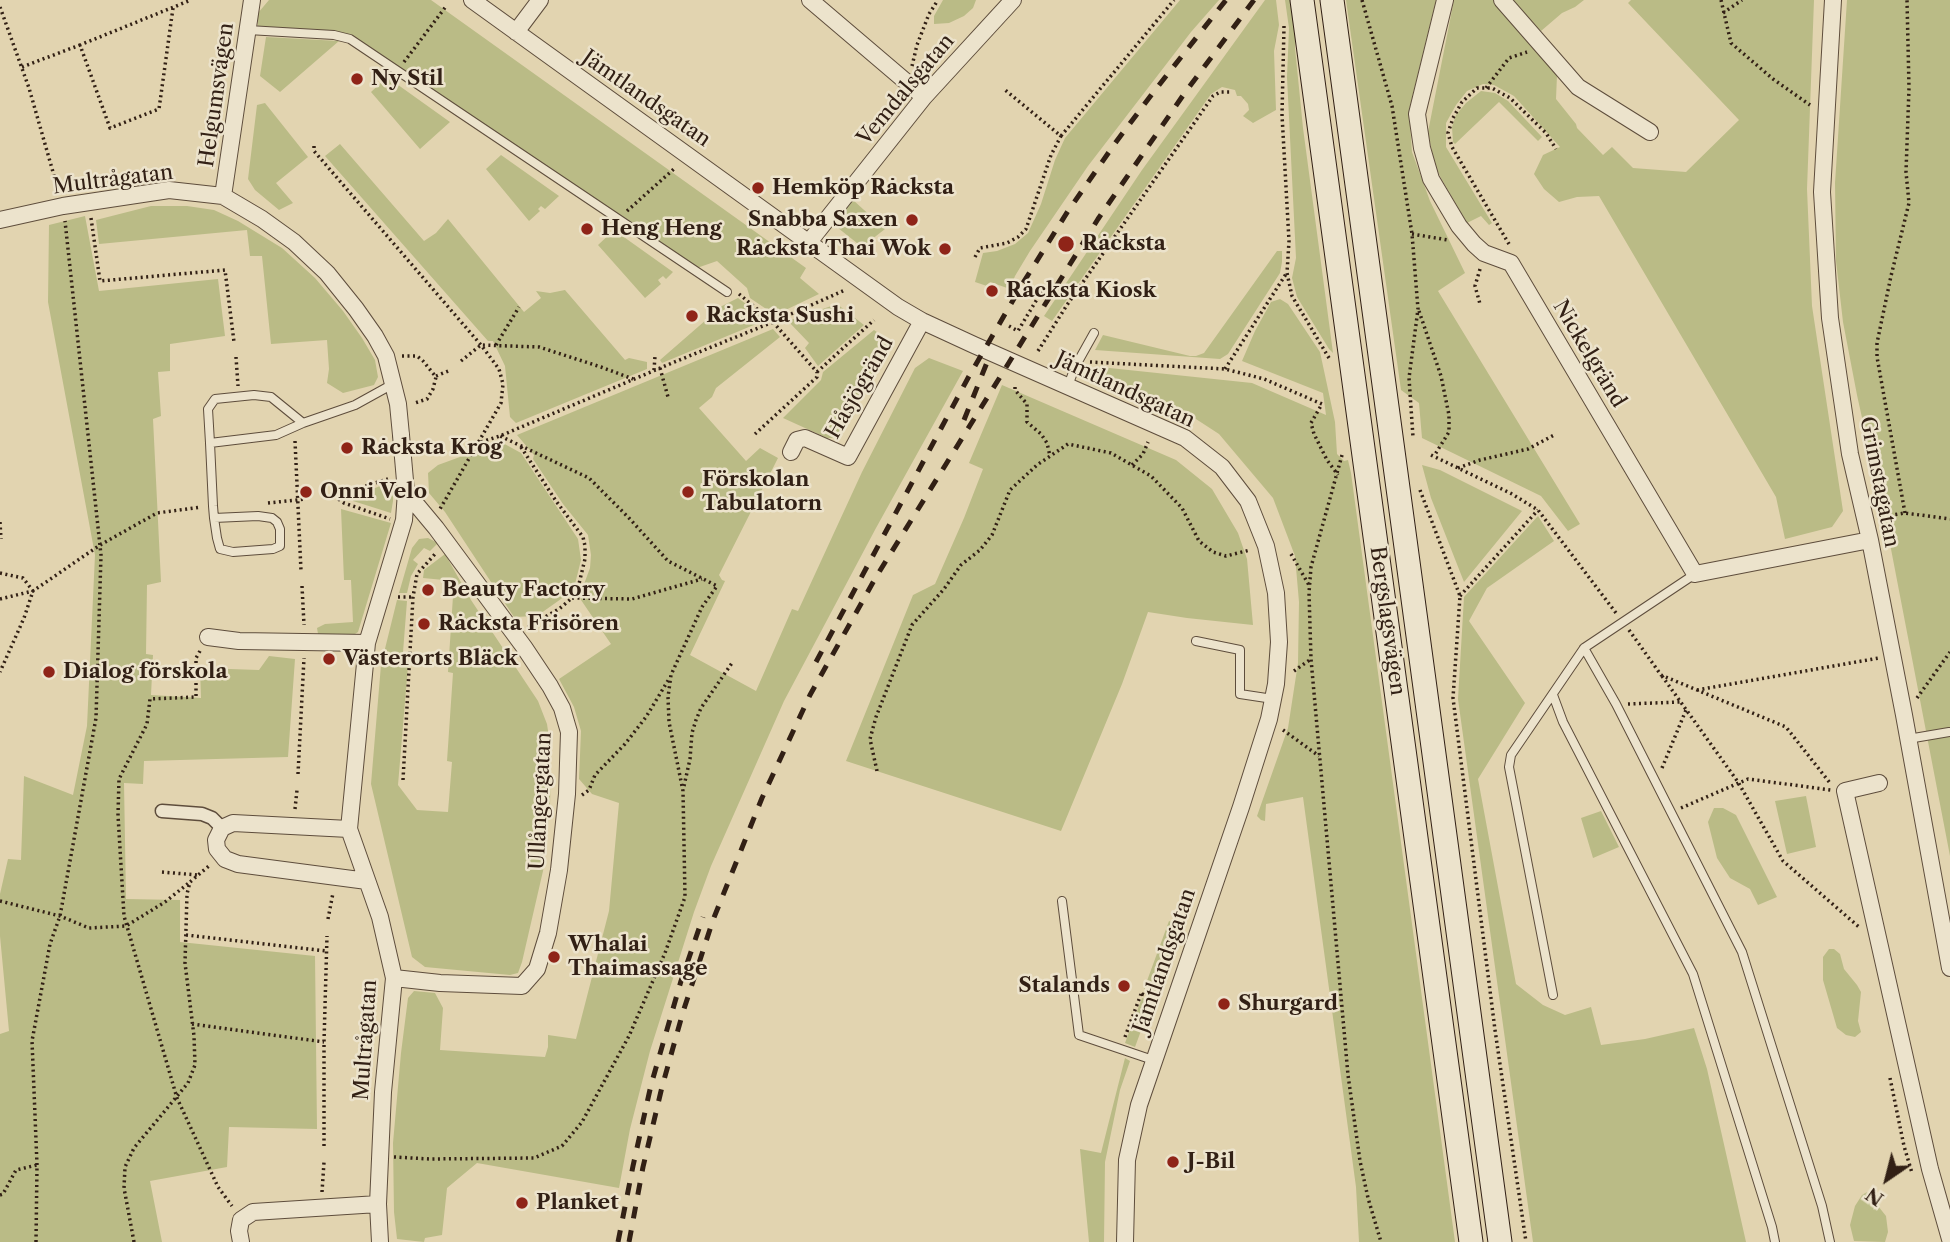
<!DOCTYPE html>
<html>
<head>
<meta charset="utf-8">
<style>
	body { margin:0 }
	#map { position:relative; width:1950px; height:1242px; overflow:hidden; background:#e2d4b0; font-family:"Libre Caslon Text",serif }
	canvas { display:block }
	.north { position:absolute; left:1852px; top:1144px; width:70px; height:70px; -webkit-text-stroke:5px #ece3cc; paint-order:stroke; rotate:215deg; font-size:19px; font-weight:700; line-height:28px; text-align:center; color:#322015 }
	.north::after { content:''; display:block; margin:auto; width:24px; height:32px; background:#322015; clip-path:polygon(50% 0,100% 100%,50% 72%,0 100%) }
</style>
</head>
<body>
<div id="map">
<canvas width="1950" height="1242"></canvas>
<div class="north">N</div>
</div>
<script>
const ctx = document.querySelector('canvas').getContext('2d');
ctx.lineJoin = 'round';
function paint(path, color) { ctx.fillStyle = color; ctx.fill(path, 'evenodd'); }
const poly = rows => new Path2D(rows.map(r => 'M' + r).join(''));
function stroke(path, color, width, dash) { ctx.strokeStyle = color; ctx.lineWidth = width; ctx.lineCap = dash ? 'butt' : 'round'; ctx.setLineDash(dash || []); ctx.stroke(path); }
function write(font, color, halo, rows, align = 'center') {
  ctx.font = font + ' "Libre Caslon Text",serif'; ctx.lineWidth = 5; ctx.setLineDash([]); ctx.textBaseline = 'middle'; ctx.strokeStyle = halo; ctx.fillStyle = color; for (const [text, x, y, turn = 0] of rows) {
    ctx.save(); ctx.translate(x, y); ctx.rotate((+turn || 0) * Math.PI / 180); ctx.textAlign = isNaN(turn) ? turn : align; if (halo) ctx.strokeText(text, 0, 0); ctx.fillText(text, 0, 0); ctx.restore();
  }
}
const green = poly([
	[269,0,431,0,806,268,800,278,819,294,775,315,750,298,747,288,717,261,694,269,350,39,258,30,258,13],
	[943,0,976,0,973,8,964,16,949,23,934,24,934,16],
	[1180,0,1219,0,1191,32,1088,166,1030,251,1015,276,1010,289,990,282,987,286,975,282,983,253,997,251,1015,244,1028,233,1041,204,1055,160,1065,138],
	[1265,0,1276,0,1279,25,1274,51,1276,110,1253,123,1243,116,1249,110,1248,104,1241,96,1237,96,1235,90,1222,87,1211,94,1052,321,1044,316,1142,170],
	[1285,0,1292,0,1296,29,1295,48,1303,128,1333,353,1329,349,1297,297,1292,278,1296,258,1287,77,1289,28],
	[1346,0,1436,0,1409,110,1412,152,1430,201,1465,273,1438,291,1580,524,1568,531,1541,496,1422,438,1419,403,1401,390],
	[1454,0,1493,0,1549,61,1557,75,1556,99,1576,124,1577,128,1603,155,1612,147,1633,168,1686,172,1739,120,1628,3,1631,0,1814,0,1807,189,1812,306,1843,511,1832,527,1785,539,1776,497,1599,196,1577,197,1559,202,1544,189,1534,174,1543,155,1560,147,1514,96,1494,85,1483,84,1467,91,1456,105,1446,123,1446,147,1492,223,1489,225,1481,216,1467,223,1442,180,1435,166,1428,132],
	[1512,0,1584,0,1575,7,1562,13,1541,31],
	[1847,0,1950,0,1950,856,1891,549,1857,395,1843,322,1836,261,1835,183],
	[266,37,339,41,280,92,260,76],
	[387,77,450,122,420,149,371,92],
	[1481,91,1495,93,1508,101,1542,137,1538,141,1499,102,1455,144,1453,142,1452,127,1456,115,1466,103],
	[265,103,308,157,276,183,293,203,279,210,255,190,248,179,257,105],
	[340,144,424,241,436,233,448,219,524,312,541,298,536,291,550,293,565,290,625,360,629,358,647,362,647,369,516,423,510,417,505,366,493,341,488,341,325,156],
	[501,155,559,196,545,209,541,206,538,209,540,211,529,221,486,169],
	[853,200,885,229,862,247,833,224],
	[151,206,187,206,214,210,238,221,282,248,315,278,343,311,362,338,375,360,378,377,374,385,343,393,327,383,329,369,327,340,271,344,262,256,250,256,247,230,99,244,96,220],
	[85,216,99,291,218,279,225,336,170,344,170,371,158,372,161,416,153,419,161,582,147,585,146,654,153,655,151,695,201,698,200,668,259,670,269,656,295,659,288,757,144,761,143,784,124,783,126,899,180,900,180,942,315,956,317,1129,229,1127,227,1167,150,1181,162,1242,0,1242,0,1034,9,1031,0,936,0,894,8,859,21,860,24,776,73,795,87,726,95,555,48,302,49,225],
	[614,230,673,272,666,279,663,276,658,280,661,284,645,298,598,245],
	[1277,251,1282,251,1282,262,1280,273,1228,354,1220,359,1095,350,1103,335,1190,356,1196,356,1204,353],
	[738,298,762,316,761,322,662,363,660,360,722,306],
	[1280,299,1288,304,1320,352,1335,422,1337,454,1344,461,1348,460,1351,473,1455,1242,1359,1242,1356,1187,1303,797,1266,804,1265,821,1261,820,1257,816,1288,728,1298,663,1299,602,1295,556,1273,498,1219,434,1179,408,1106,378,1100,375,1097,371,1100,367,1252,383,1326,415,1323,393,1242,361,1255,331,1271,302],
	[837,304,864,325,818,366,805,348,809,343,788,321],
	[773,329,780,337,716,388,712,397,699,408,746,461,760,448,778,458,719,575,722,580,725,581,690,655,756,691,792,609,798,611,862,472,915,368,929,358,963,371,876,528,784,701,711,866,694,912,650,1051,630,1129,619,1188,477,1163,447,1188,442,1235,425,1238,424,1242,397,1239,394,1212,393,1143,401,1053,408,998,414,991,435,993,443,1008,440,1050,545,1057,548,1047,548,1035,576,1039,609,911,619,803,592,794,579,779,581,731,574,707,559,679,611,644,581,600,580,595,590,568,591,555,588,535,563,504,533,459,534,455,517,435],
	[874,330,884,337,887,345,840,438,827,438,783,418,821,380,823,372],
	[1002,385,1176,460,1212,489,1238,533,1247,559,1253,625,1187,618,1148,612,1122,684,1061,831,846,761,913,595,935,584,964,518,983,469,969,463],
	[501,442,521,453,578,539,581,560,575,584,568,594,537,616,514,617,445,512,429,493,428,473,438,465],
	[1422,465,1440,470,1522,511,1464,582,1431,498],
	[393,481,393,501,391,513,353,501,352,497],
	[341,509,391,523,358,632,352,636,318,634,317,628,325,624,353,622,351,580,344,580],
	[1538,516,1554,541,1487,588,1469,621,1525,703,1478,779,1516,984,1543,1005,1565,1015,1591,1007,1601,1045,1645,1039,1694,1028,1707,1069,1746,1242,1533,1242,1458,699,1464,597],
	[428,538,438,543,430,551,424,548,413,560,418,564,411,576,407,593,399,593,412,548,419,539],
	[445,554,471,600,538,701,547,724,551,751,550,807,543,871,522,962,518,973,510,975,425,967,412,957,371,784,381,665,397,600,407,601,402,665,408,666,398,785,417,810,448,812,452,762,447,761,453,673,448,672,454,581,423,578,424,570],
	[1806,796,1816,847,1787,854,1775,801],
	[1714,808,1723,808,1736,815,1777,897,1758,905,1750,889,1730,878,1717,858,1708,822],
	[1601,811,1619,847,1593,858,1581,818],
	[1169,921,1179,925,1155,993,1144,989],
	[1829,949,1834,949,1840,954,1844,969,1857,985,1861,992,1858,1021,1861,1032,1855,1037,1846,1035,1837,1028,1823,980,1823,957],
	[1142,998,1152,1001,1135,1047,1125,1043],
	[1125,1058,1130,1061,1120,1090,1105,1162,1104,1242,1089,1242,1080,1149,1101,1153],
	[1867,1192,1886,1216,1888,1232,1885,1242,1854,1241,1850,1225,1855,1206,1862,1195]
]);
const path = poly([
	[1362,0,1392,106,1412,234,1418,309,1409,378,1413,437],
	[1721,0,1731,43,1773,79,1810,105],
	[0,7,29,88,59,193],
	[173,8,159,109,110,128,80,45,191,0],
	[1723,13,1742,0],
	[1284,26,1282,115,1289,241,1287,273,1292,296,1329,358],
	[404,62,447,5],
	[912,66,917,45,929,14,938,0],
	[22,67,80,45],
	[1486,88,1509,58,1527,52],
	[1061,136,1174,0],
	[314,146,314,151,481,345,499,369,503,384,501,403,440,509],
	[627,211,675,168],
	[91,218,100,281,225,270,234,342],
	[1412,234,1448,240],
	[1509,244,1452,147,1448,133,1453,118,1462,102,1477,88,1492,88,1510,98,1546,133,1556,149],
	[975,257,980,248,1007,243,1018,237,1026,229,1051,155,1061,136,1004,89],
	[1480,269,1475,286,1480,304],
	[739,294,773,322,817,372,817,377,755,434],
	[1419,311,1441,376,1449,415,1449,432,1434,456],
	[1009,326,1018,331,1046,284],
	[496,345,519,307],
	[1038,351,1067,305,1213,96,1220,92,1231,92],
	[402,356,417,356,423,361,436,377,433,389,427,399,415,403],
	[236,357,238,386],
	[461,361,481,345,539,347,601,367,633,379],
	[1090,362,1225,369,1264,379,1322,404,1311,423,1314,434,1327,460,1338,475],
	[660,368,668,397],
	[1225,369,1286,274],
	[654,370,655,356],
	[817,372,874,320],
	[436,376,451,370],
	[1015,387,1015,390,1027,404,1027,422,1041,434,1047,443,1050,456],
	[295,441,301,571],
	[481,442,500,436,672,363,773,322,845,290],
	[521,447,556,501,583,537,585,546,585,559,577,592,572,598,559,609,528,627],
	[1342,455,1311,567,1309,593,1311,659,1348,1075,1360,1161,1368,1198,1381,1242],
	[1431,455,1512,494,1538,510,1616,613],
	[1132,465,1143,454,1148,442],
	[1458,468,1480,460,1528,449,1556,434],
	[1420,490,1460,596,1453,698,1495,1030,1526,1242],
	[334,496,344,503,390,519],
	[334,496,388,479],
	[268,503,306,499],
	[1905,513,1877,357,1877,343,1891,276,1909,203,1906,172,1909,88,1907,0],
	[1879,517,1905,513,1950,519],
	[0,522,1,539],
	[1291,554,1309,585],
	[0,573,23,578,33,591,24,618,0,672],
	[302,586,304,625],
	[1460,596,1538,510],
	[398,597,413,597],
	[572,598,632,599,702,579],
	[0,599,33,591,100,545,157,513,201,507],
	[1629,630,1661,675,1786,727,1830,783],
	[200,651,196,658,196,697,150,699,147,724,119,779,118,815,124,916,177,1098,218,1187,232,1206],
	[1294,671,1311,659],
	[1662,676,1738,782,1783,861,1859,927],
	[1697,690,1879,658],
	[1917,698,1950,652],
	[1628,704,1680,702],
	[1283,730,1319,756],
	[1662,768,1686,710],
	[877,771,870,739,876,717,912,625,944,589,961,565,980,550,992,535,1010,490,1037,465,1068,444,1111,453,1151,476,1182,508,1199,541,1213,552,1226,556,1250,550],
	[298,774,304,658],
	[403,780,413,597,417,574,436,553],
	[684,786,690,759,692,733,696,720,701,708,732,663],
	[582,795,589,790,595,775,625,744,646,717,669,679],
	[1681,808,1748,779,1831,790],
	[295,809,297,790],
	[162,872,197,875],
	[0,901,60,916,89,928,126,926,165,902,190,882],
	[328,919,333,893],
	[186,935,326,951],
	[1142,994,1156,999],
	[192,1024,324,1042],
	[1125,1037,1141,994,1140,993],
	[1890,1078,1904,1146,1912,1173],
	[324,1146,324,1042,327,936],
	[394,1157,430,1159,534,1158,562,1146,582,1122,629,1036,665,953,685,897,683,791,669,722,668,697,671,675,702,607,717,586,668,561,629,518,589,478,500,436],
	[322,1192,324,1162],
	[0,1195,3,1194,16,1170,37,1165],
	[36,1242,37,1165,32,1041,50,944,60,916,96,718,101,555,65,221],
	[134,1242,124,1188,125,1167,134,1148,188,1083,195,1065,194,1036,185,963,187,894,190,882,210,865]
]);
const service = poly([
	[248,30,334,35,350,39,727,292],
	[1068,386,1075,367,1094,333],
	[210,443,208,409,215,399,254,395,271,397,303,423],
	[214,518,258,516,272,518,277,522,280,529,280,546,273,549,233,552,220,549,217,538,214,518,213,506,210,443,276,435,303,423,355,405,393,384],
	[1695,574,1584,648,1616,704,1742,952,1822,1206,1830,1242],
	[1196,641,1240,650,1240,694,1273,699],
	[1553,695,1563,722,1693,974,1772,1227,1775,1242],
	[1908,739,1949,732],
	[1062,901,1079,1035,1153,1060],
	[1553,995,1509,767,1511,755,1584,648]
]);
const pedestrian = poly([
	[162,811,202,814,212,818,222,828]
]);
const minor = poly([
	[472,0,898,307,922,321,974,345,1185,438,1222,467,1248,501,1266,546,1276,593,1279,642,1276,684,1269,719,1241,807,1139,1105,1127,1160,1125,1242],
	[810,0,924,97],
	[1445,0,1417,114,1422,148,1431,179,1459,226,1474,244,1484,253,1511,263,1695,574,1870,540],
	[1502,0,1578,87,1650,132],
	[1833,0,1822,192,1830,318,1850,454,1870,540,1904,715,1950,968],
	[516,32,540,0],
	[223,196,252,0],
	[0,220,63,206,169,190,223,196,262,219,294,242,327,273,356,309,375,336,386,356,398,404,401,435],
	[809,242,924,97,1013,0],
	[791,452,797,440,805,438,848,457,922,321],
	[208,637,239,641,367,643],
	[1879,783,1845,791,1930,1169,1950,1239],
	[349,829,233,823,222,828,216,840,217,849,225,859,238,864,367,881],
	[394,978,440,983,522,986,537,969,548,933,559,870,567,794,569,732,562,708,550,686,524,647,436,528,406,492],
	[241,1242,239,1231,241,1220,253,1212,378,1204],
	[380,1242,378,1204,383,1092,394,978,380,917,349,829,367,643,404,520,406,492]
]);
const secondary = poly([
	[1302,0,1471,1242],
	[1332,0,1500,1242]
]);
const rail = poly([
	[964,420,990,355],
	[816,662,968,378,1023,283,1068,211,1116,142,1152,94,1226,0],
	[618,1242,633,1166,651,1085,681,981,703,917],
	[629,1242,643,1167,662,1087,683,1012,713,920,762,798,810,695,876,577,1098,219,1184,94,1254,0]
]);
const minorBridge = poly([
	[401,435,406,492]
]);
const markers = [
	[357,79,7,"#8f2418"],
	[758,188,7,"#8f2418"],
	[912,220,7,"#8f2418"],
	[587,229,7,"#8f2418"],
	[1066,244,9,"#8f2418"],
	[945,249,7,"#8f2418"],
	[992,291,7,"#8f2418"],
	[692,316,7,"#8f2418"],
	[347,448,7,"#8f2418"],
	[306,492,7,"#8f2418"],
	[688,492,7,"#8f2418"],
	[428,590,7,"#8f2418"],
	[424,624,7,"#8f2418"],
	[329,659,7,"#8f2418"],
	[49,672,7,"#8f2418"],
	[554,957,7,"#8f2418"],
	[1124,986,7,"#8f2418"],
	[1224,1004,7,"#8f2418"],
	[1173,1162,7,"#8f2418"],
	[522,1203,7,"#8f2418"]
];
const poiNames = [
	["Ny Stil",371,79],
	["Hemköp Råcksta",772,188],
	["Snabba Saxen",898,220,"right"],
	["Heng Heng",601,229],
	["Råcksta",1082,244],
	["Råcksta Thai Wok",931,249,"right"],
	["Råcksta Kiosk",1006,291],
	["Råcksta Sushi",706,316],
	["Råcksta Krog",361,448],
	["Förskolan",702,480],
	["Tabulatorn",702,504],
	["Onni Velo",320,492],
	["Beauty Factory",442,590],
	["Råcksta Frisören",438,624],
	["Västerorts Bläck",343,659],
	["Dialog förskola",63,672],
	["Whalai",568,945],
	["Thaimassage",568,969],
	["Stalands",1110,986,"right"],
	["Shurgard",1238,1004],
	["J-Bil",1187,1162],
	["Planket",536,1203]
];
const streetNames = [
	["Vemdalsgatan",906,90,-50],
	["Helgumsvägen",217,95,-82],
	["Jämtlandsgatan",646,99,35],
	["Multrågatan",113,180,-7],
	["Nickelgränd",1589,354,59],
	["Håsjögränd",860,388,-60],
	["Jämtlandsgatan",1125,390,25],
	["Grimstagatan",1879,482,79],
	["Bergslagsvägen",1387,621,82],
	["Ullångergatan",541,801,-87],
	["Jämtlandsgatan",1165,961,-71],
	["Multrågatan",366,1040,-86]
];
paint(green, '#babb86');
stroke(service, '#5e4d3c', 10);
stroke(pedestrian, '#5e4d3c', 15);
stroke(minor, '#5e4d3c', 18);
stroke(secondary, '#322015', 25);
stroke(path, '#322015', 3.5, [2, 3.5]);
stroke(service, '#ece3cc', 8);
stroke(pedestrian, '#ece3cc', 12);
stroke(minor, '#ece3cc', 16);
stroke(secondary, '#ece3cc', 23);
stroke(rail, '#322015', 5, [12, 12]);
stroke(minorBridge, '#5e4d3c', 18, []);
stroke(minorBridge, '#ece3cc', 16);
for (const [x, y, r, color] of markers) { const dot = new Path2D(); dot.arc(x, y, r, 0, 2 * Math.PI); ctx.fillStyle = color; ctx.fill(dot); stroke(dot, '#ece3cc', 2.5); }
write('bold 21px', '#322015', '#ece3cc', poiNames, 'left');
write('21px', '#322015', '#ece3cc', streetNames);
</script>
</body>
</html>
